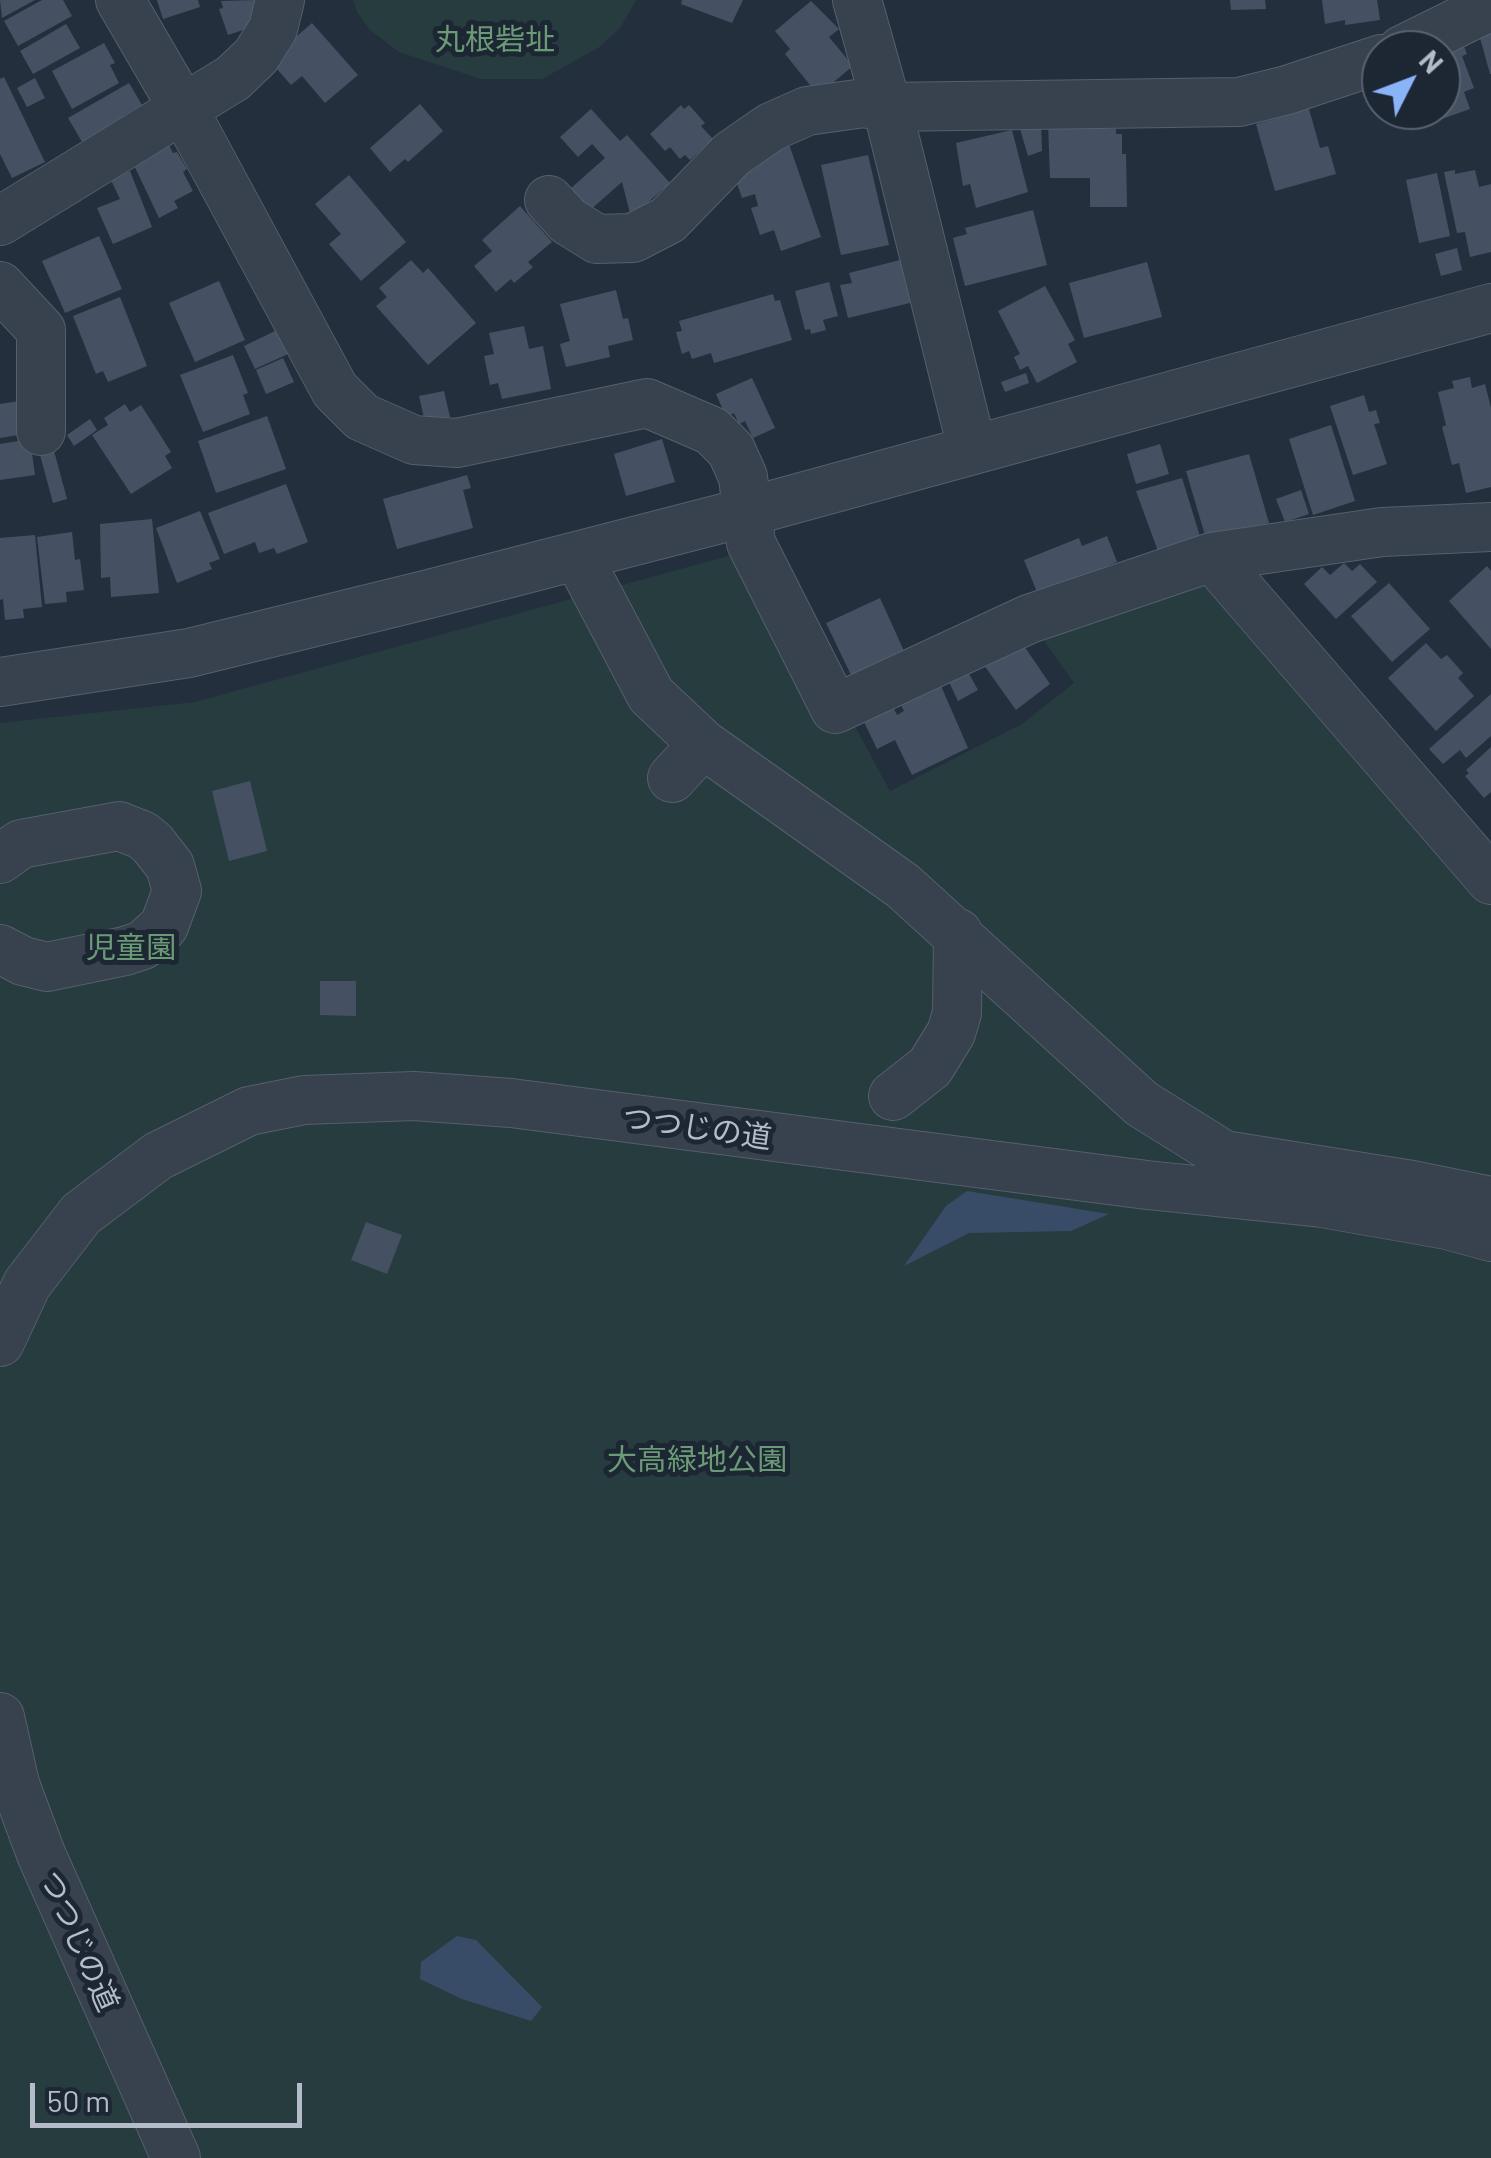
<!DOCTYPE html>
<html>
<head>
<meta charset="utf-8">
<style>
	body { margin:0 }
	#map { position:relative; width:1491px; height:2158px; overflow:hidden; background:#242f3e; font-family:Barlow,sans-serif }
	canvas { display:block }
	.north { position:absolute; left:1361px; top:30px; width:100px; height:100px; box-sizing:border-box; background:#1d2633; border:2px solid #59626f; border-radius:50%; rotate:48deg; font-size:28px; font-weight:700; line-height:40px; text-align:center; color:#b4bcc9 }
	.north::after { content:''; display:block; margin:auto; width:35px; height:45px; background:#8ab4f8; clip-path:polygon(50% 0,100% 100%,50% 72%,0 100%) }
	.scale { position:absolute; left:30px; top:2083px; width:272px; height:45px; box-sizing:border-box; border:5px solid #b4bcc9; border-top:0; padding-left:12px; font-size:30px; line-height:35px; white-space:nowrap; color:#b4bcc9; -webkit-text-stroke:8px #1d2633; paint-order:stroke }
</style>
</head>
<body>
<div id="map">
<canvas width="1491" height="2158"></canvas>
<div class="north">N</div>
<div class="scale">50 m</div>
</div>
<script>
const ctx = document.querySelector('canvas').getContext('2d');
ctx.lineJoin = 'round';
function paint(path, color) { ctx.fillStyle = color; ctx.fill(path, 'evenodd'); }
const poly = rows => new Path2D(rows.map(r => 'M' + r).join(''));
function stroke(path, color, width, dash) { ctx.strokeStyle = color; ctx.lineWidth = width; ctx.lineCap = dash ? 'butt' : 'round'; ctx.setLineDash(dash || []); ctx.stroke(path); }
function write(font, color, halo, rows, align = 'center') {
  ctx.font = font + ' Barlow,"Noto Sans JP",sans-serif'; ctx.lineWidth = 10; ctx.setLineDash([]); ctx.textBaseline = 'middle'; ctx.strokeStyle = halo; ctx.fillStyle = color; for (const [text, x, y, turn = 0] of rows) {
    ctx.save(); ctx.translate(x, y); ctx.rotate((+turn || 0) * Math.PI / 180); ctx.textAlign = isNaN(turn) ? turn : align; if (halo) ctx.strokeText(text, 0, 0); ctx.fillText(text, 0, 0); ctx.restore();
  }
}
const green = poly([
	[353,0,636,0,620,28,598,48,542,79,481,79,399,52,370,30,357,12],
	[739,553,848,713,890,791,1022,724,1074,683,1036,629,1198,572,1491,896,1491,2158,0,2158,0,723,195,702]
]);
const water = poly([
	[967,1191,1109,1214,1071,1231,969,1233,904,1266,946,1206],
	[457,1936,476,1940,542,2007,531,2021,462,1999,420,1979,421,1962]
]);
const building = poly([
	[0,0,35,0,2,18],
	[42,0,63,0,72,16,18,46,4,21],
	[157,0,198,0,200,7,163,19],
	[256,0,261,16,250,20,252,27,228,35,219,9,223,8,221,1],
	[682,0,743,0,732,23,681,4],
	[1230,0,1265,0,1266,9,1231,10],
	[1322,0,1377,0,1380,20,1345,25,1345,20,1325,24],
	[811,1,839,29,829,37,853,66,818,95,785,54,790,49,775,31],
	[312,23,358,75,325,103,302,76,291,85,269,60],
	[66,24,80,48,33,74,20,51],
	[1491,31,1491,74,1490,74,1479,34],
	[1461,39,1467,54,1462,56,1474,88,1464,92,1470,109,1422,126,1416,110,1441,110,1441,50],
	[104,43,115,63,110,65,119,83,72,109,52,71],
	[4,77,45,162,12,178,0,154,0,79],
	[35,78,45,98,27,107,17,88],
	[129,83,142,105,123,116,127,123,85,147,68,118],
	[420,104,443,131,408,162,405,159,390,172,370,148],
	[681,105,684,109,689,105,705,123,701,126,713,139,690,160,685,155,680,159,670,147,665,151,650,134],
	[591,109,620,141,627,135,670,183,631,217,622,182,589,211,570,189,605,158,592,144,578,157,560,137],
	[1309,109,1320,148,1328,146,1336,174,1275,191,1256,124],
	[1041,121,1042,151,1028,156,1018,122],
	[1106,121,1106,129,1116,129,1116,134,1122,134,1122,154,1126,154,1127,207,1090,207,1090,178,1050,178,1048,122],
	[1012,130,1028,192,976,208,970,184,963,186,956,143],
	[168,143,173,153,177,152,187,169,183,172,193,191,174,201,178,208,159,218,132,161],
	[789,144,821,237,781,251,774,230,760,235,751,208,758,206,755,194,742,198,734,175,756,167,753,157],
	[868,155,889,245,841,255,821,165],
	[1455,170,1455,174,1475,170,1479,187,1491,184,1491,252,1470,257,1465,232,1457,233,1444,172],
	[130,171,152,227,113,244,97,208,120,199,111,180],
	[1437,173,1450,236,1419,243,1406,180],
	[349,175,406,242,361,281,329,244,341,234,315,204],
	[520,206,552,242,528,262,533,267,514,283,511,279,496,292,474,266,492,251,482,240],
	[1033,210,1047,265,965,286,953,238,967,234,965,228],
	[99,236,122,289,65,313,42,261],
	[1457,248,1462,270,1441,276,1435,254],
	[904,259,914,302,848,318,840,285,852,283,849,273],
	[411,260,423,273,428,268,476,323,428,365,376,306,387,297,379,288],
	[1147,262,1162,317,1084,338,1069,283],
	[219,281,245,340,195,362,169,303],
	[829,282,838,316,823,320,826,330,811,334,810,329,805,330,795,291],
	[1045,286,1075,340,1068,344,1077,362,1037,383,1028,366,1020,370,1014,357,1020,354,998,311],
	[616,290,623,319,628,318,633,340,608,346,610,357,566,367,560,344,570,341,560,304],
	[773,294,775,301,780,300,792,340,714,363,711,353,692,359,689,351,682,354,676,332,682,331,679,321],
	[120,297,147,366,108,382,103,371,96,374,73,316],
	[524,326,529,349,543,346,551,389,502,399,498,383,490,385,484,356,494,354,489,333],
	[277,330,288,354,255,369,244,346],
	[233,355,248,393,243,395,250,414,203,432,180,375],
	[283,358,294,382,266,394,256,370],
	[1026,373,1029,383,1005,392,1001,382],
	[1470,377,1472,388,1485,384,1491,408,1491,487,1466,493,1459,463,1452,465,1442,427,1446,425,1438,392,1454,388,1452,381],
	[752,378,775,428,753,438,745,421,739,424,734,413,726,417,716,394],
	[444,391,450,417,425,422,419,396],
	[1364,395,1369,412,1376,410,1380,423,1374,424,1387,464,1353,475,1330,406],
	[26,400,31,433,0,438,0,404],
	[125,404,130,412,141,405,171,452,165,456,172,468,131,494,92,435,108,425,104,418],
	[267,416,286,469,216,493,198,441],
	[90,419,97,430,74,446,67,435],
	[1331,425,1355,501,1313,515,1289,439],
	[30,439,35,475,0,480,0,444],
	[662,439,675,482,626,496,614,454],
	[1160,444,1169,474,1136,484,1127,454],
	[53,447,67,499,53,503,39,451],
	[1249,454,1269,523,1207,542,1186,471],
	[467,475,471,488,463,490,473,528,397,549,383,499],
	[1182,478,1203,546,1159,554,1136,491],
	[286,484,308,542,277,554,274,548,259,553,255,542,224,554,208,513],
	[1301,490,1309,514,1285,522,1276,499],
	[200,511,220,559,209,563,212,569,177,583,156,528],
	[152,519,159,593,111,597,110,577,101,578,100,524],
	[72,532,75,560,80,559,84,590,66,592,67,602,45,604,37,537],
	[35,535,42,607,23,609,24,618,5,620,3,599,0,600,0,538],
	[1107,536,1117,562,1081,577,1041,602,1024,560,1079,538,1082,546],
	[1344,563,1352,571,1360,564,1377,582,1336,619,1304,584,1322,567,1330,575],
	[1487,566,1491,571,1491,649,1449,601],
	[1389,583,1430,629,1392,662,1351,616],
	[880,598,904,651,851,675,826,623],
	[1018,637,1050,684,1016,710,981,661],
	[1426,643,1441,659,1447,655,1463,673,1458,678,1474,696,1436,731,1388,678],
	[967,670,978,690,958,701,948,680],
	[938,679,968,748,912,775,895,740,877,749,864,722,893,707,897,715,904,711,900,703],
	[1491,694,1491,736,1466,758,1460,750,1443,764,1429,749],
	[1491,747,1491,792,1484,798,1465,776,1469,773,1466,770],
	[250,781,267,851,229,861,212,791],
	[320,981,356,981,356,1016,320,1015],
	[366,1222,402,1235,387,1274,351,1260]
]);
const minor = poly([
	[120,0,184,110,335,390,362,417,414,440,457,443,647,403,712,431,731,450,743,477,751,543,835,709,1029,619,1212,557],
	[857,0,887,107,972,448],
	[1402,50,1491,6],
	[549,200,568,221,597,239,633,238,668,220,732,154,771,127,807,111,864,103,887,107,1239,102,1287,90,1381,59],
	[0,221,233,78,256,56,273,29,280,0],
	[0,286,41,330,41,431],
	[1491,527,1382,532,1212,557,1491,880],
	[578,557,651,695,703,744,903,886,1142,1104,1224,1155,1412,1185,1491,1201],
	[0,682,189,653,429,594,747,512,1491,308],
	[672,778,703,744],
	[0,859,21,844,119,826,142,835,152,843,170,866,177,891,164,926,143,945,125,951,47,967,23,961,0,949],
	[893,1096,930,1067,951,1033,957,1013,958,933],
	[0,1342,27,1284,81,1214,158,1156,249,1111,304,1100,414,1096,511,1103,1147,1185,1322,1203,1447,1225,1491,1237],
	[0,1717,15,1784,41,1854,176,2158]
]);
const parkNames = [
	["丸根砦址",495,40],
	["児童園",131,948],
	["大高緑地公園",697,1460]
];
const streetNames = [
	["つつじの道",697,1128,8],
	["つつじの道",79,1941,66]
];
paint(green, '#263c3f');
paint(water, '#394c67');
paint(building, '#455162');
stroke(minor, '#565f6c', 50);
stroke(minor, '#38414e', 48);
write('30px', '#6b9a76', '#1d2633', parkNames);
write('30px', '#b4bcc9', '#1d2633', streetNames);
</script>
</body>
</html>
